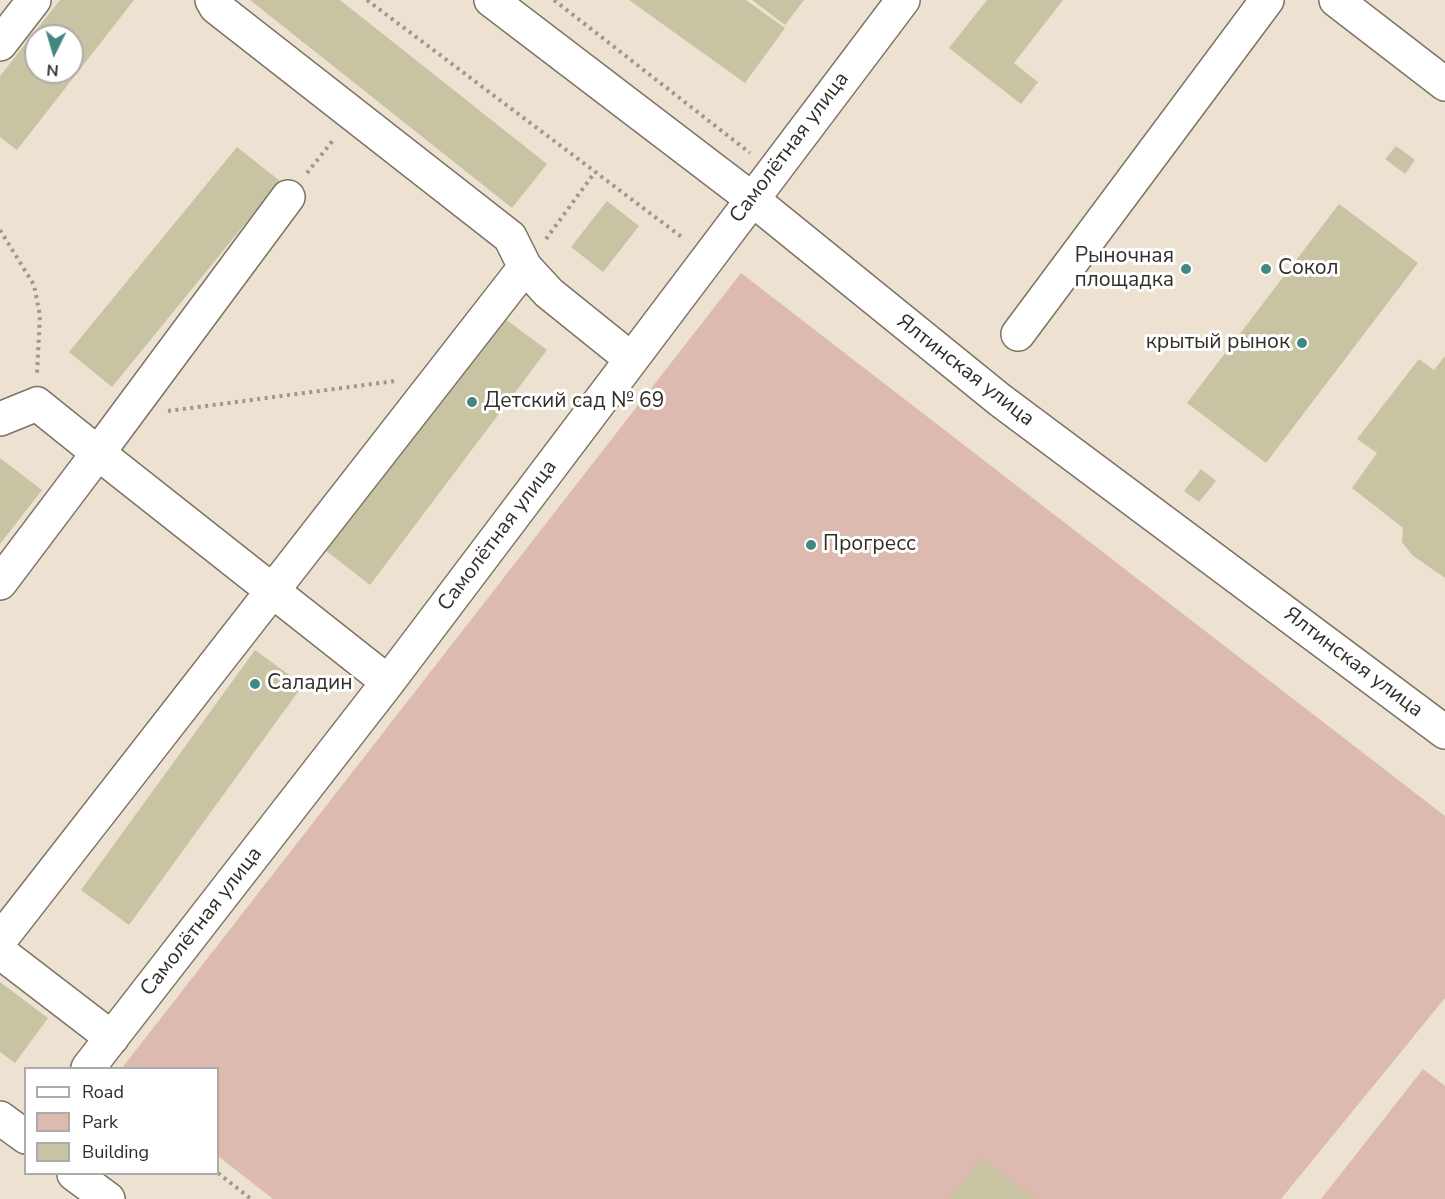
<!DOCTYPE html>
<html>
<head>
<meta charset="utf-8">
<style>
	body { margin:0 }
	#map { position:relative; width:1445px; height:1199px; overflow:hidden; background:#ede2d1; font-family:"Nunito Sans",sans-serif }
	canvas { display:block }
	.legend { position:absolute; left:24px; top:1067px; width:195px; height:108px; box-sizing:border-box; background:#fff; border:2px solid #adaba9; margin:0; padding:8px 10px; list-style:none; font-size:18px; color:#322e28 }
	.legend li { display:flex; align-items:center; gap:12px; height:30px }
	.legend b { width:30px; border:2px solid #adaba9 }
	.north { position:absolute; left:24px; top:24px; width:60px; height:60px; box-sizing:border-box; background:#fff; border:2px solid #adaba9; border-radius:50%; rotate:185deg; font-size:16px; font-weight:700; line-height:24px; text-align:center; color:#322e28 }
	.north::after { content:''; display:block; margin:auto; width:21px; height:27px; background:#418882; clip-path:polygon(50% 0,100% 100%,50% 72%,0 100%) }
</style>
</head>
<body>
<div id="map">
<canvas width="1445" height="1199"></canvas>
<ul class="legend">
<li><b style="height:8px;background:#fff"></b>Road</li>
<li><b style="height:16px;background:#ddbab0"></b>Park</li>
<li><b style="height:16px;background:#c8c3a3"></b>Building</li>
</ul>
<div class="north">N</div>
</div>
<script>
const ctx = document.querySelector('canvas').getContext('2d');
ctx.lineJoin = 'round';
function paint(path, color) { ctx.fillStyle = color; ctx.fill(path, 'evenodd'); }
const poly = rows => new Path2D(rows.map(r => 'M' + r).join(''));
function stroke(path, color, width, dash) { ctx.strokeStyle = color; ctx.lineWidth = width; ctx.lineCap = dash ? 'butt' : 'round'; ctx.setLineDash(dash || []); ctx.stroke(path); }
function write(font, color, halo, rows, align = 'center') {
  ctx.font = font + ' "Nunito Sans",sans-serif'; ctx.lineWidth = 6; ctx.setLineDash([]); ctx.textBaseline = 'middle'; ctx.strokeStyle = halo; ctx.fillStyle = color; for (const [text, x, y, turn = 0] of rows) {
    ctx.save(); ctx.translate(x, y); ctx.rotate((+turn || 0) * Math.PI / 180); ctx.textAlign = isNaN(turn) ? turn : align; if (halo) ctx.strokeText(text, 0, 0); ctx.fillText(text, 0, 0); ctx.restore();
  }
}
const green = poly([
	[741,273,1445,816,1445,998,1281,1199,273,1199,218,1156,218,1068,122,1068],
	[1423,1069,1445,1086,1445,1199,1321,1199]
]);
const building = poly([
	[60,0,134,0,17,150,0,137,0,76],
	[36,36,72,36,72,72,36,72],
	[250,0,340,0,547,164,512,208],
	[629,0,746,0,785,28,745,83],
	[752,0,804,0,785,25],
	[987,0,1063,0,1014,63,1038,82,1021,104,949,48],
	[1396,146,1415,160,1405,174,1385,159],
	[237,147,280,181,112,387,69,352],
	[607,201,639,226,603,272,571,247],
	[1339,204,1418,263,1266,463,1187,403],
	[501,316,547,350,370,585,325,550],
	[1445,356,1445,578,1412,555,1402,542,1403,528,1352,488,1377,453,1357,439,1419,359,1434,370],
	[0,458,42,490,0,544],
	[1201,469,1216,481,1199,502,1184,491],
	[255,650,303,685,129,925,81,890],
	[0,982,48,1018,15,1063,0,1052],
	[981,1158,1036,1199,950,1199]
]);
const path = poly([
	[367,0,683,238],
	[554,0,750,153],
	[307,173,334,139],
	[0,230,34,285,40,316,37,374],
	[546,239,595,172],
	[168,411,395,381],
	[218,1173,251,1199]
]);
const minor = poly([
	[212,0,216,7,510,237,525,267],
	[491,0,752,199,1000,400,1445,732],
	[0,44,34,0],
	[1018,334,1267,0],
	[0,419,37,404,98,453,288,197],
	[0,583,98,453,388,682],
	[0,940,525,267,549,293,631,359],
	[0,952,112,1038],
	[88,1068,388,682,903,0],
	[0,1118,26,1137],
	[74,1174,108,1199]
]);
const major = poly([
	[1336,0,1445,84]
]);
const markers = [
	[1186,269,6,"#418882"],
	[1266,269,6,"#418882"],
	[1302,343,6,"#418882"],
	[472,402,6,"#418882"],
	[811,545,6,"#418882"],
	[255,684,6,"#418882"]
];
const streetNames = [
	["Самолётная улица",790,148,-53],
	["Ялтинская улица",965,371,38],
	["Самолётная улица",498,536,-53],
	["Ялтинская улица",1353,663,37],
	["Самолётная улица",202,922,-52]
];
const poiNames = [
	["Рыночная",1174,257,"right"],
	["площадка",1174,281,"right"],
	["Сокол",1278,269],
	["крытый рынок",1290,343,"right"],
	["Детский сад № 69",484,402],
	["Прогресс",823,545],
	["Саладин",267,684]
];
paint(green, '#ddbab0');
paint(building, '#c8c3a3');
stroke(minor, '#7d7364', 36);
stroke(major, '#7d7364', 36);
stroke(path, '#9f978a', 4, [3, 4.5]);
stroke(minor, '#fff', 33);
stroke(major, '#fff', 33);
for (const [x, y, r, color] of markers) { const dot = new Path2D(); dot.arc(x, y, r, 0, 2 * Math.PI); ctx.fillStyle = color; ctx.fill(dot); stroke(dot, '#fff', 2); }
write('21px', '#322e28', '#fff', streetNames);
write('21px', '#322e28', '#fff', poiNames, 'left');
</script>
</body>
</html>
